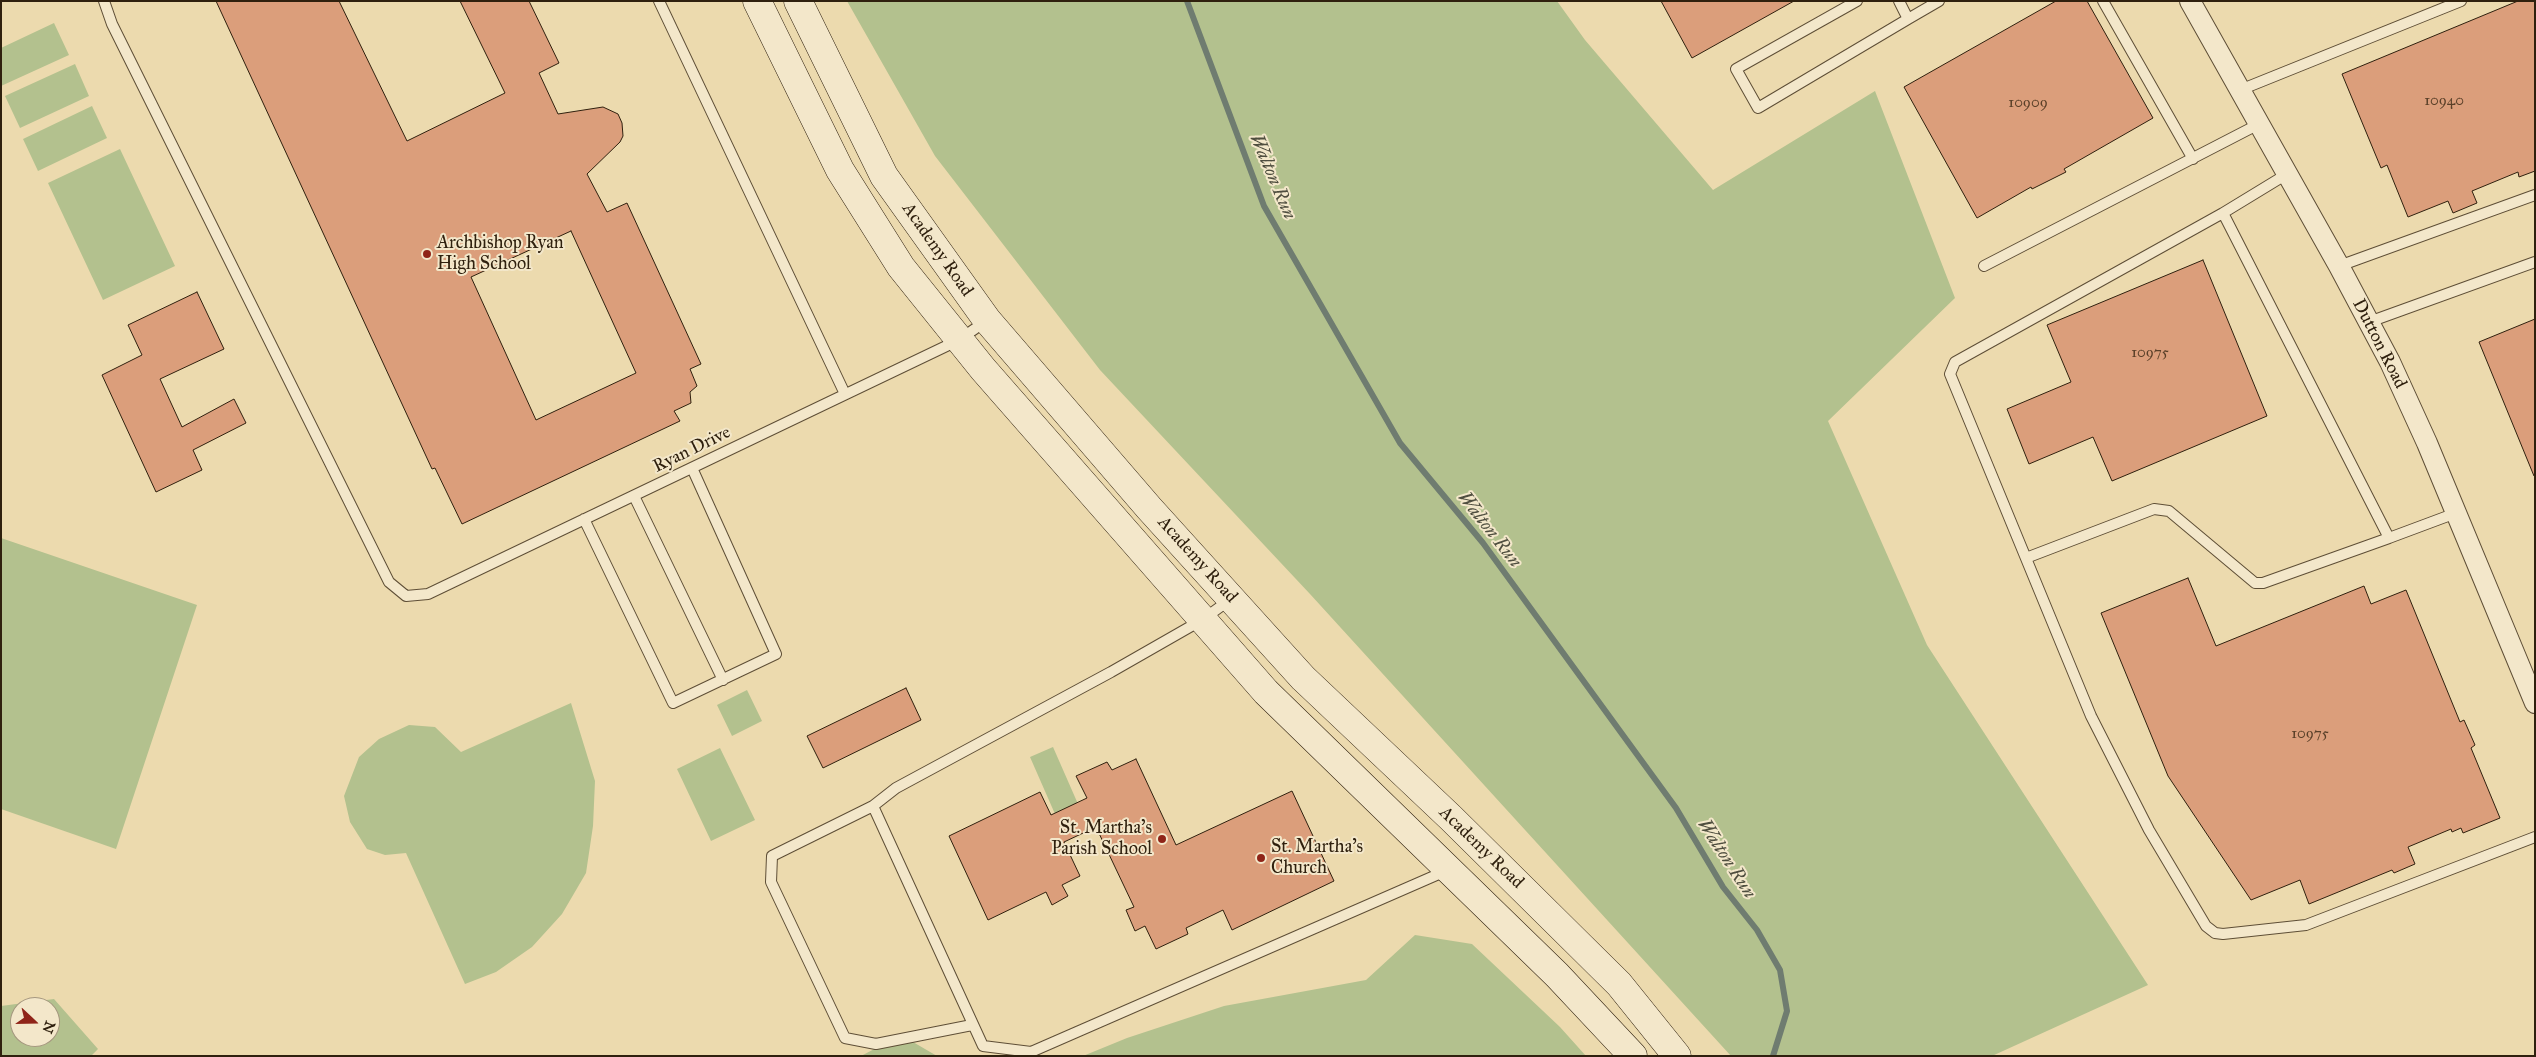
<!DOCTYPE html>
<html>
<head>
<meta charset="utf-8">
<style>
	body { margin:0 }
	#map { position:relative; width:2536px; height:1057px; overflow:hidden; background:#ecdaae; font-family:"IM FELL Great Primer",serif }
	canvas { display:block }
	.frame { position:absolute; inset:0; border:2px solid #2f200e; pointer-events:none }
	.north { position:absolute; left:10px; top:997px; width:50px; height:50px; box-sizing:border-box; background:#f3e7ca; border:1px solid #a5977f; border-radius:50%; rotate:111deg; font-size:14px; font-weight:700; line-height:20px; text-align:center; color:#2f200e }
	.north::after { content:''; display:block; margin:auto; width:18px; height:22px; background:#8f2418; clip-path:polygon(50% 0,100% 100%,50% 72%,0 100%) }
</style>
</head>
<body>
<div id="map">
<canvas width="2536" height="1057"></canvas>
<div class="frame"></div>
<div class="north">N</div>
</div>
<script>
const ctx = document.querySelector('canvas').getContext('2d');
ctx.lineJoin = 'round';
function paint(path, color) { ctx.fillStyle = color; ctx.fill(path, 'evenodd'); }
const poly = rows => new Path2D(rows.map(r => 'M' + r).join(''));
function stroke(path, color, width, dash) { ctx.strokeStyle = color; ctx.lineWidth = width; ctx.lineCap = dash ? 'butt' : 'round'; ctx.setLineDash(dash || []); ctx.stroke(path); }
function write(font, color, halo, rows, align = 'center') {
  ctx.font = font + ' "IM FELL Great Primer",serif'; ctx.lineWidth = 4; ctx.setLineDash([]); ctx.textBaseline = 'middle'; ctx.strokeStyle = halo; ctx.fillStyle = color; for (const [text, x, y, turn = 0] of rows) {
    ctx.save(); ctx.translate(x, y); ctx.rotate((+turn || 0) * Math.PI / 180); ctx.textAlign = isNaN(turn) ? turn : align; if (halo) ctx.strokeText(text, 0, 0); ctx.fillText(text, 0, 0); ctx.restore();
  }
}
const green = poly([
	[847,1,1557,1,1585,40,1713,190,1875,91,1955,298,1828,421,1927,645,2148,985,1992,1056,1731,1056,1310,594,1100,370,935,156],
	[54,23,69,55,1,86,1,48],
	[75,64,89,96,20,128,5,96],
	[92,106,107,138,38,171,23,139],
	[120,149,175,266,103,300,48,183],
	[1,538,197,605,116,849,1,809],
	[747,690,762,721,732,736,717,705],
	[571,703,595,781,593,826,586,873,562,914,532,947,496,972,465,984,406,853,385,855,367,849,350,822,344,796,359,757,379,739,409,725,435,727,461,752],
	[1053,747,1078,804,1055,814,1030,757],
	[720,748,755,820,711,841,677,769],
	[1415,935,1472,944,1560,1027,1586,1056,1083,1056,1127,1038,1224,1006,1366,980],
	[54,999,98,1049,91,1056,1,1056,1,1006],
	[20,1007,50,1007,50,1037,20,1037],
	[901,1035,937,1056,861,1056]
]);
const stream = poly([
	[1187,1,1264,206,1400,443,1483,543,1676,808,1723,887,1757,930,1780,970,1787,1011,1773,1056]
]);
const building = poly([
	[216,1,339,1,407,141,505,93,460,1,529,1,559,63,539,73,558,114,603,107,618,114,622,123,623,136,620,142,587,174,607,212,627,203,701,364,690,369,697,386,690,392,691,403,674,411,680,421,462,524,435,468,432,469,216,1],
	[571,231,636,373,536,420,471,277,571,231],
	[1661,1,1794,1,1692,58,1661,1],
	[2056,1,2087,1,2153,118,2064,169,2066,172,2032,189,2031,187,1977,218,1904,87,2056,1],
	[2518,1,2535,1,2535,171,2519,177,2518,172,2472,191,2477,203,2453,213,2448,201,2408,217,2387,165,2381,168,2342,74,2518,1],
	[2203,260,2267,416,2112,481,2093,437,2029,464,2007,409,2071,382,2047,325,2203,260],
	[197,292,224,349,160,379,182,427,234,399,246,423,193,450,202,470,156,492,102,375,142,355,128,325,197,292],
	[2535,319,2535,476,2534,476,2479,342,2535,319],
	[2188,578,2216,646,2364,586,2371,604,2406,590,2460,722,2464,720,2475,745,2471,748,2500,818,2463,833,2461,828,2452,832,2451,829,2408,847,2415,864,2394,873,2392,870,2309,904,2300,880,2251,900,2168,776,2101,613,2188,578],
	[906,688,921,720,823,768,807,736,906,688],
	[1136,759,1176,845,1292,791,1334,881,1232,930,1223,910,1186,928,1188,934,1156,949,1145,926,1135,931,1126,910,1134,907,1096,827,1064,842,1080,876,1062,885,1068,896,1052,905,1046,892,988,920,949,836,1040,792,1051,815,1087,798,1076,776,1107,762,1112,770,1136,759]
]);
const service = poly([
	[104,1,112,24,389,582,406,596,428,594,959,340,986,321],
	[659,1,845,394],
	[1857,1,1736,69,1758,108,1908,19],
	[1899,1,1908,19,1939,1],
	[2103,1,2193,159],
	[2240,90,2461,1],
	[2287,174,2223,213,2389,538,2456,513],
	[2223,213,1955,362,1950,374,2091,716,2149,830,2206,926,2215,933,2223,934,2306,925,2535,837],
	[1984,266,2259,124],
	[2339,266,2535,195],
	[2369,322,2535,262],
	[634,496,723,680],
	[584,519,673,703,776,654,692,468],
	[2026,558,2154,509,2169,511,2255,583,2263,583,2389,538],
	[1231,599,1202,620,1111,672,896,788,873,806,983,1046,1031,1052,1448,870],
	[873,806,772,856,771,882,845,1038,876,1044,972,1025]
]);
const minor = poly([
	[2190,1,2339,266,2390,362,2427,443,2535,703]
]);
const secondary = poly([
	[757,1,840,170,901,267,983,369,1266,692,1557,975,1633,1056],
	[798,1,884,176,987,320,1149,508,1303,678,1451,818,1619,984,1677,1056]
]);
const markers = [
	[427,254,5,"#8f2418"],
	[1162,839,5,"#8f2418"],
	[1261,858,5,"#8f2418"]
];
const numberNames = [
	["10940",2444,101],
	["10909",2028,103],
	["10975",2150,353],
	["10975",2310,734]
];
const poiNames = [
	["Archbishop Ryan",437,244],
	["High School",437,265],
	["St. Martha's",1152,829,"right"],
	["Parish School",1152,850,"right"],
	["St. Martha's",1271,848],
	["Church",1271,869]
];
const streetNames = [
	["Academy Road",937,250,55],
	["Dutton Road",2379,344,63],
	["Ryan Drive",692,450,-26],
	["Academy Road",1197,560,48],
	["Academy Road",1481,848,44]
];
const waterNames = [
	["Walton Run",1272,177,67],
	["Walton Run",1489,530,52],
	["Walton Run",1726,859,57]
];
paint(green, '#b3c18e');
stroke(stream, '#6f7c70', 6);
paint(building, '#db9e7b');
stroke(building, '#2f200e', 1);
stroke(service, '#5e4e36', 12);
stroke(minor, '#5e4e36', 22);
stroke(secondary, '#2f200e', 29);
stroke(service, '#f3e7ca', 10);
stroke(minor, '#f3e7ca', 20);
stroke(secondary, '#f3e7ca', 28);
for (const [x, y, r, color] of markers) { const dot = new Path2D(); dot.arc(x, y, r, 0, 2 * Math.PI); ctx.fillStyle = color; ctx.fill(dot); stroke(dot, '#f3e7ca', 2); }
write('15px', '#5a4029', null, numberNames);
write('18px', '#2f200e', '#f3e7ca', poiNames, 'left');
write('18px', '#2f200e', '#f3e7ca', streetNames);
write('italic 19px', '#4f4e3f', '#f3e7ca', waterNames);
</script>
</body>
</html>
